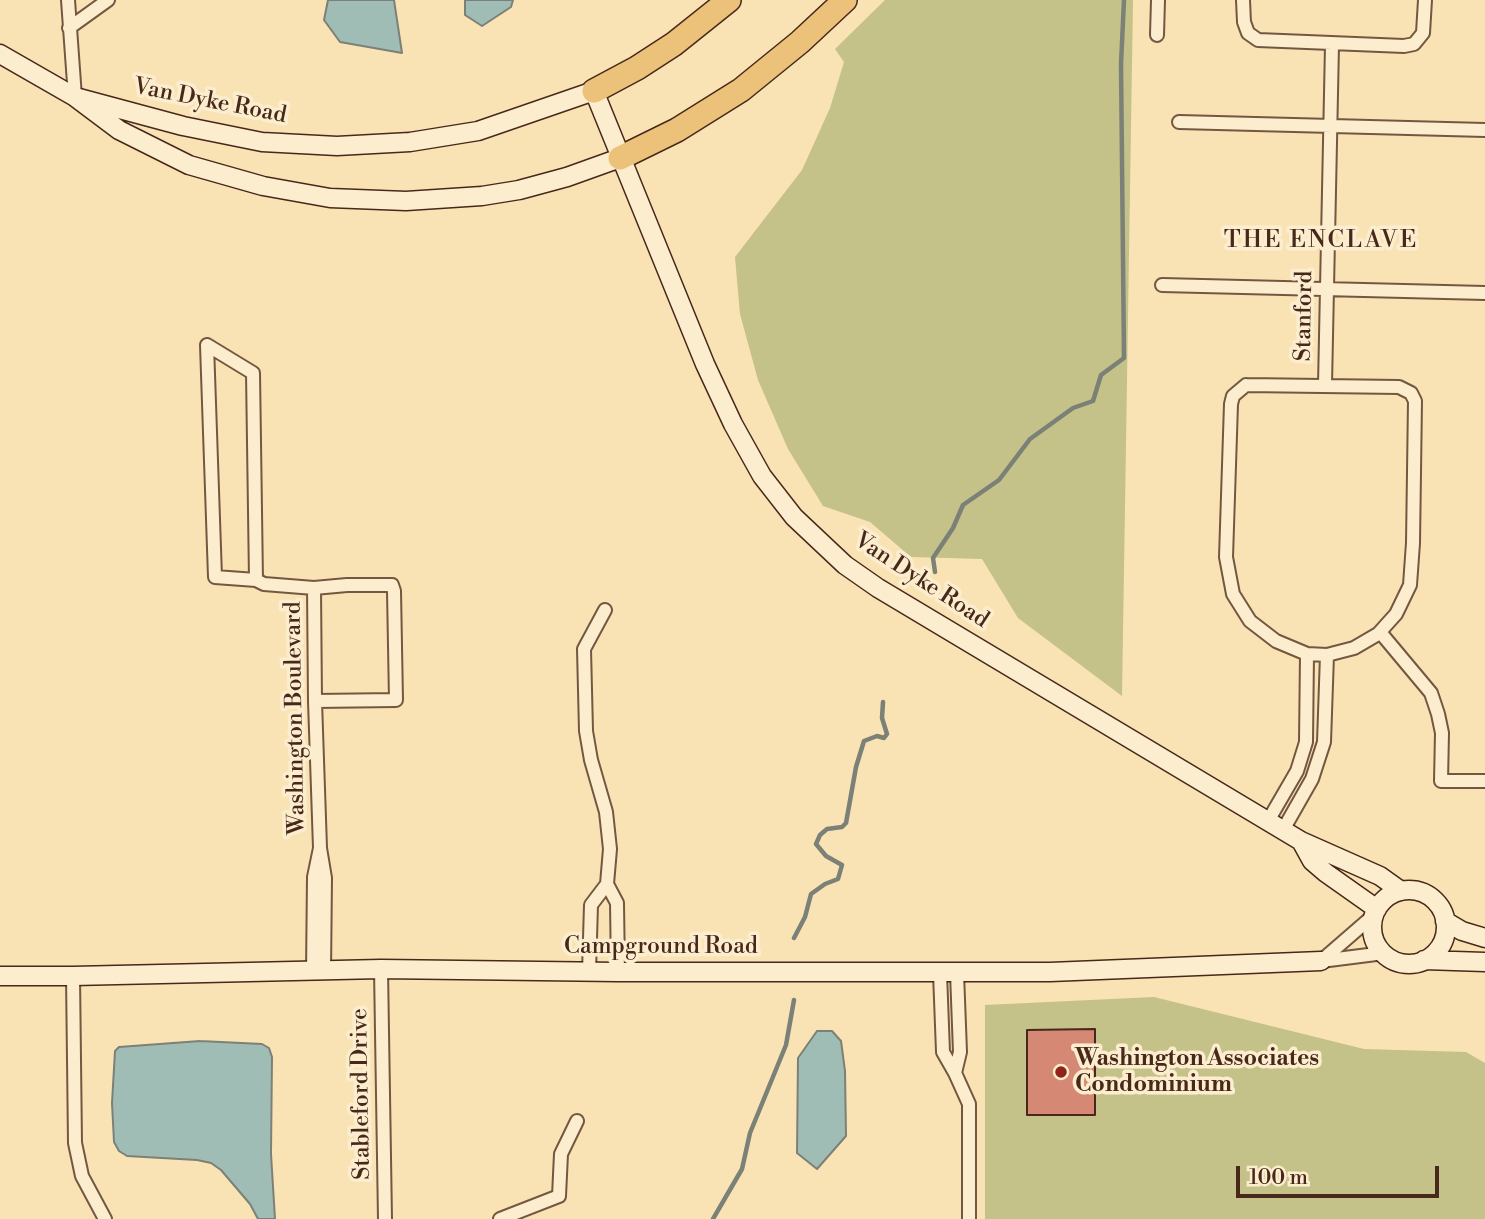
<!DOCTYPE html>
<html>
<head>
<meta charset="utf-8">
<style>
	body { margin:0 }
	#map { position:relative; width:1485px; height:1219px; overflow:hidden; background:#f9e3b4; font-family:"Libre Bodoni",serif }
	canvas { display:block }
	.scale { position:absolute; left:1236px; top:1166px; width:203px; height:32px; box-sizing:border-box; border:4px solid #47281a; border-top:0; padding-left:9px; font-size:21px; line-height:24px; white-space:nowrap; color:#47281a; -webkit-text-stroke:5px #fbedce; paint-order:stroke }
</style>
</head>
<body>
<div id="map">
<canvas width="1485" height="1219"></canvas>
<div class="scale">100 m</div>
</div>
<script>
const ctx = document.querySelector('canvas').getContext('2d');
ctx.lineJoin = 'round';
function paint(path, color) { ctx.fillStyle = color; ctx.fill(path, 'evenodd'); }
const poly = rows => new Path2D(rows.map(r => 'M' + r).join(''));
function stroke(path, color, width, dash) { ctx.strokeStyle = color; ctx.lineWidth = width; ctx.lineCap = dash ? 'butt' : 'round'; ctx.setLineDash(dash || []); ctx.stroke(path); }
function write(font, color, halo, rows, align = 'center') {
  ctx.font = font + ' "Libre Bodoni",serif'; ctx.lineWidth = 7; ctx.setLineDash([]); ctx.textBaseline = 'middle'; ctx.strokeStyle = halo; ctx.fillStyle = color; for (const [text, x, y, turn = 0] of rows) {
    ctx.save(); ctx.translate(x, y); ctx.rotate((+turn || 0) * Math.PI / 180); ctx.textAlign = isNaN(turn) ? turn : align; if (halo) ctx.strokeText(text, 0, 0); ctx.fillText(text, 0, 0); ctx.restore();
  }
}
const green = poly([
	[885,0,1133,0,1122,696,1018,618,982,559,911,557,870,522,823,506,788,449,758,380,740,314,735,257,802,170,830,108,844,62,835,49],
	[1154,997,1364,1049,1466,1052,1485,1063,1485,1219,985,1219,985,1005]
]);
const water = poly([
	[328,0,394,0,402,53,340,42,324,20,328,0],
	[465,0,513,0,511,7,482,26,465,15,465,0],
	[817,1031,832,1031,841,1041,845,1071,846,1136,817,1169,797,1153,798,1058,817,1031],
	[200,1041,262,1044,269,1048,272,1057,271,1154,275,1219,258,1219,250,1204,221,1170,211,1163,197,1160,127,1156,119,1151,114,1142,112,1103,115,1051,119,1047,200,1041]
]);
const stream = poly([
	[935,572,933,558,953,528,963,505,999,480,1030,439,1073,408,1093,401,1101,375,1124,358,1121,64,1124,0],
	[794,938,805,917,811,894,825,884,838,879,842,865,826,856,816,844,820,835,827,829,842,827,846,823,856,767,864,741,877,736,884,738,887,734,882,718,883,702],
	[713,1219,742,1169,750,1133,786,1045,794,1000]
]);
const building = poly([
	[1095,1029,1095,1115,1027,1115,1027,1030,1095,1029]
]);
const street = poly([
	[68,0,75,97],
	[1243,0,1244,22,1248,33,1258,40,1404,46,1414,44,1423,33,1425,0],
	[69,28,108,0],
	[1157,35,1158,0],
	[1179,122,1485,130],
	[1162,285,1485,293],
	[207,345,215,577,256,580,264,584,314,588,347,585,392,585,394,591,396,700,315,701],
	[207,345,253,373,256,580],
	[1246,385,1399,387,1411,393,1415,401,1413,543,1410,585,1396,614,1378,634,1354,648,1327,655,1307,654,1276,641,1250,621,1233,594,1226,557,1231,404,1233,396,1246,385],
	[1325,385,1332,45],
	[314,588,315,701,320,848],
	[605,610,584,649,586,731,591,760,606,812,610,849,607,884,617,903,618,972],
	[1380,632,1431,693,1438,714,1442,733,1441,781,1485,781],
	[1268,821,1297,771,1306,742,1307,654],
	[1283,830,1312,779,1324,742,1327,655],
	[1321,961,1374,915],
	[1321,961,1384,953],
	[381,969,385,1219],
	[313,972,314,877,320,848,325,878,324,972],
	[589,972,591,905,607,884],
	[940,973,943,1052,955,1073,960,1052,957,973],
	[73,976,75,1143,82,1176,105,1219],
	[955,1073,969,1104,969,1219],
	[500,1219,559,1196,561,1154,577,1121]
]);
const secondary = poly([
	[0,54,75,97,119,130,189,165,263,186,330,198,406,201,482,196,519,190,567,177,620,158],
	[75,97,183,126,262,142,337,146,410,142,478,131,594,91,705,364,733,424,762,476,794,517,845,565,878,588,1301,841,1380,876,1401,891],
	[1301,841,1312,861,1326,873,1377,909],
	'1372 927a37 37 0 1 1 74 0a37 37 0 1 1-74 0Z',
	[1445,921,1462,931,1485,938],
	[1424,960,1485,962],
	[0,976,73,976,381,969,618,972,1050,972,1321,961]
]);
const highway = poly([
	[594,91,637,68,674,44,729,0],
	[620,158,677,130,741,90,800,42,845,0]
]);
const markers = [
	[1061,1072,7,"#8f2418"]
];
const streetNames = [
	["Van Dyke Road",210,102,11],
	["Stanford",1305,316,-89],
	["Van Dyke Road",921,581,33],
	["Washington Boulevard",296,718,-91],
	["Campground Road",661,947],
	["Stableford Drive",362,1094,-91]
];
const poiNames = [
	["Washington Associates",1075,1059],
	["Condominium",1075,1085]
];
const neighbourhoodNames = [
	["THE ENCLAVE",1321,241]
];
paint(green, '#c4c189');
paint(water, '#a0bdb5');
stroke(water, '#7c8177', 2);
stroke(stream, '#7c8177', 4.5);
paint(building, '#d58873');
stroke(building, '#47281a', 2);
stroke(street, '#745740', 16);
stroke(secondary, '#47281a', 21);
stroke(highway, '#47281a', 26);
stroke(street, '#fbedce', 12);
stroke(secondary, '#fbedce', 18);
stroke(highway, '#ecc27a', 23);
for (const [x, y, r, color] of markers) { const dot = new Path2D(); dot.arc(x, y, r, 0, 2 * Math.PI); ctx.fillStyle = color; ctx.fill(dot); stroke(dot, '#fbedce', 2.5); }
write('23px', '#47281a', '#fbedce', streetNames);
write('bold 23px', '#47281a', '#fbedce', poiNames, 'left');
ctx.letterSpacing = '2px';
write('24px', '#47281a', '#fbedce', neighbourhoodNames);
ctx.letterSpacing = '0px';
</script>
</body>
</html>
